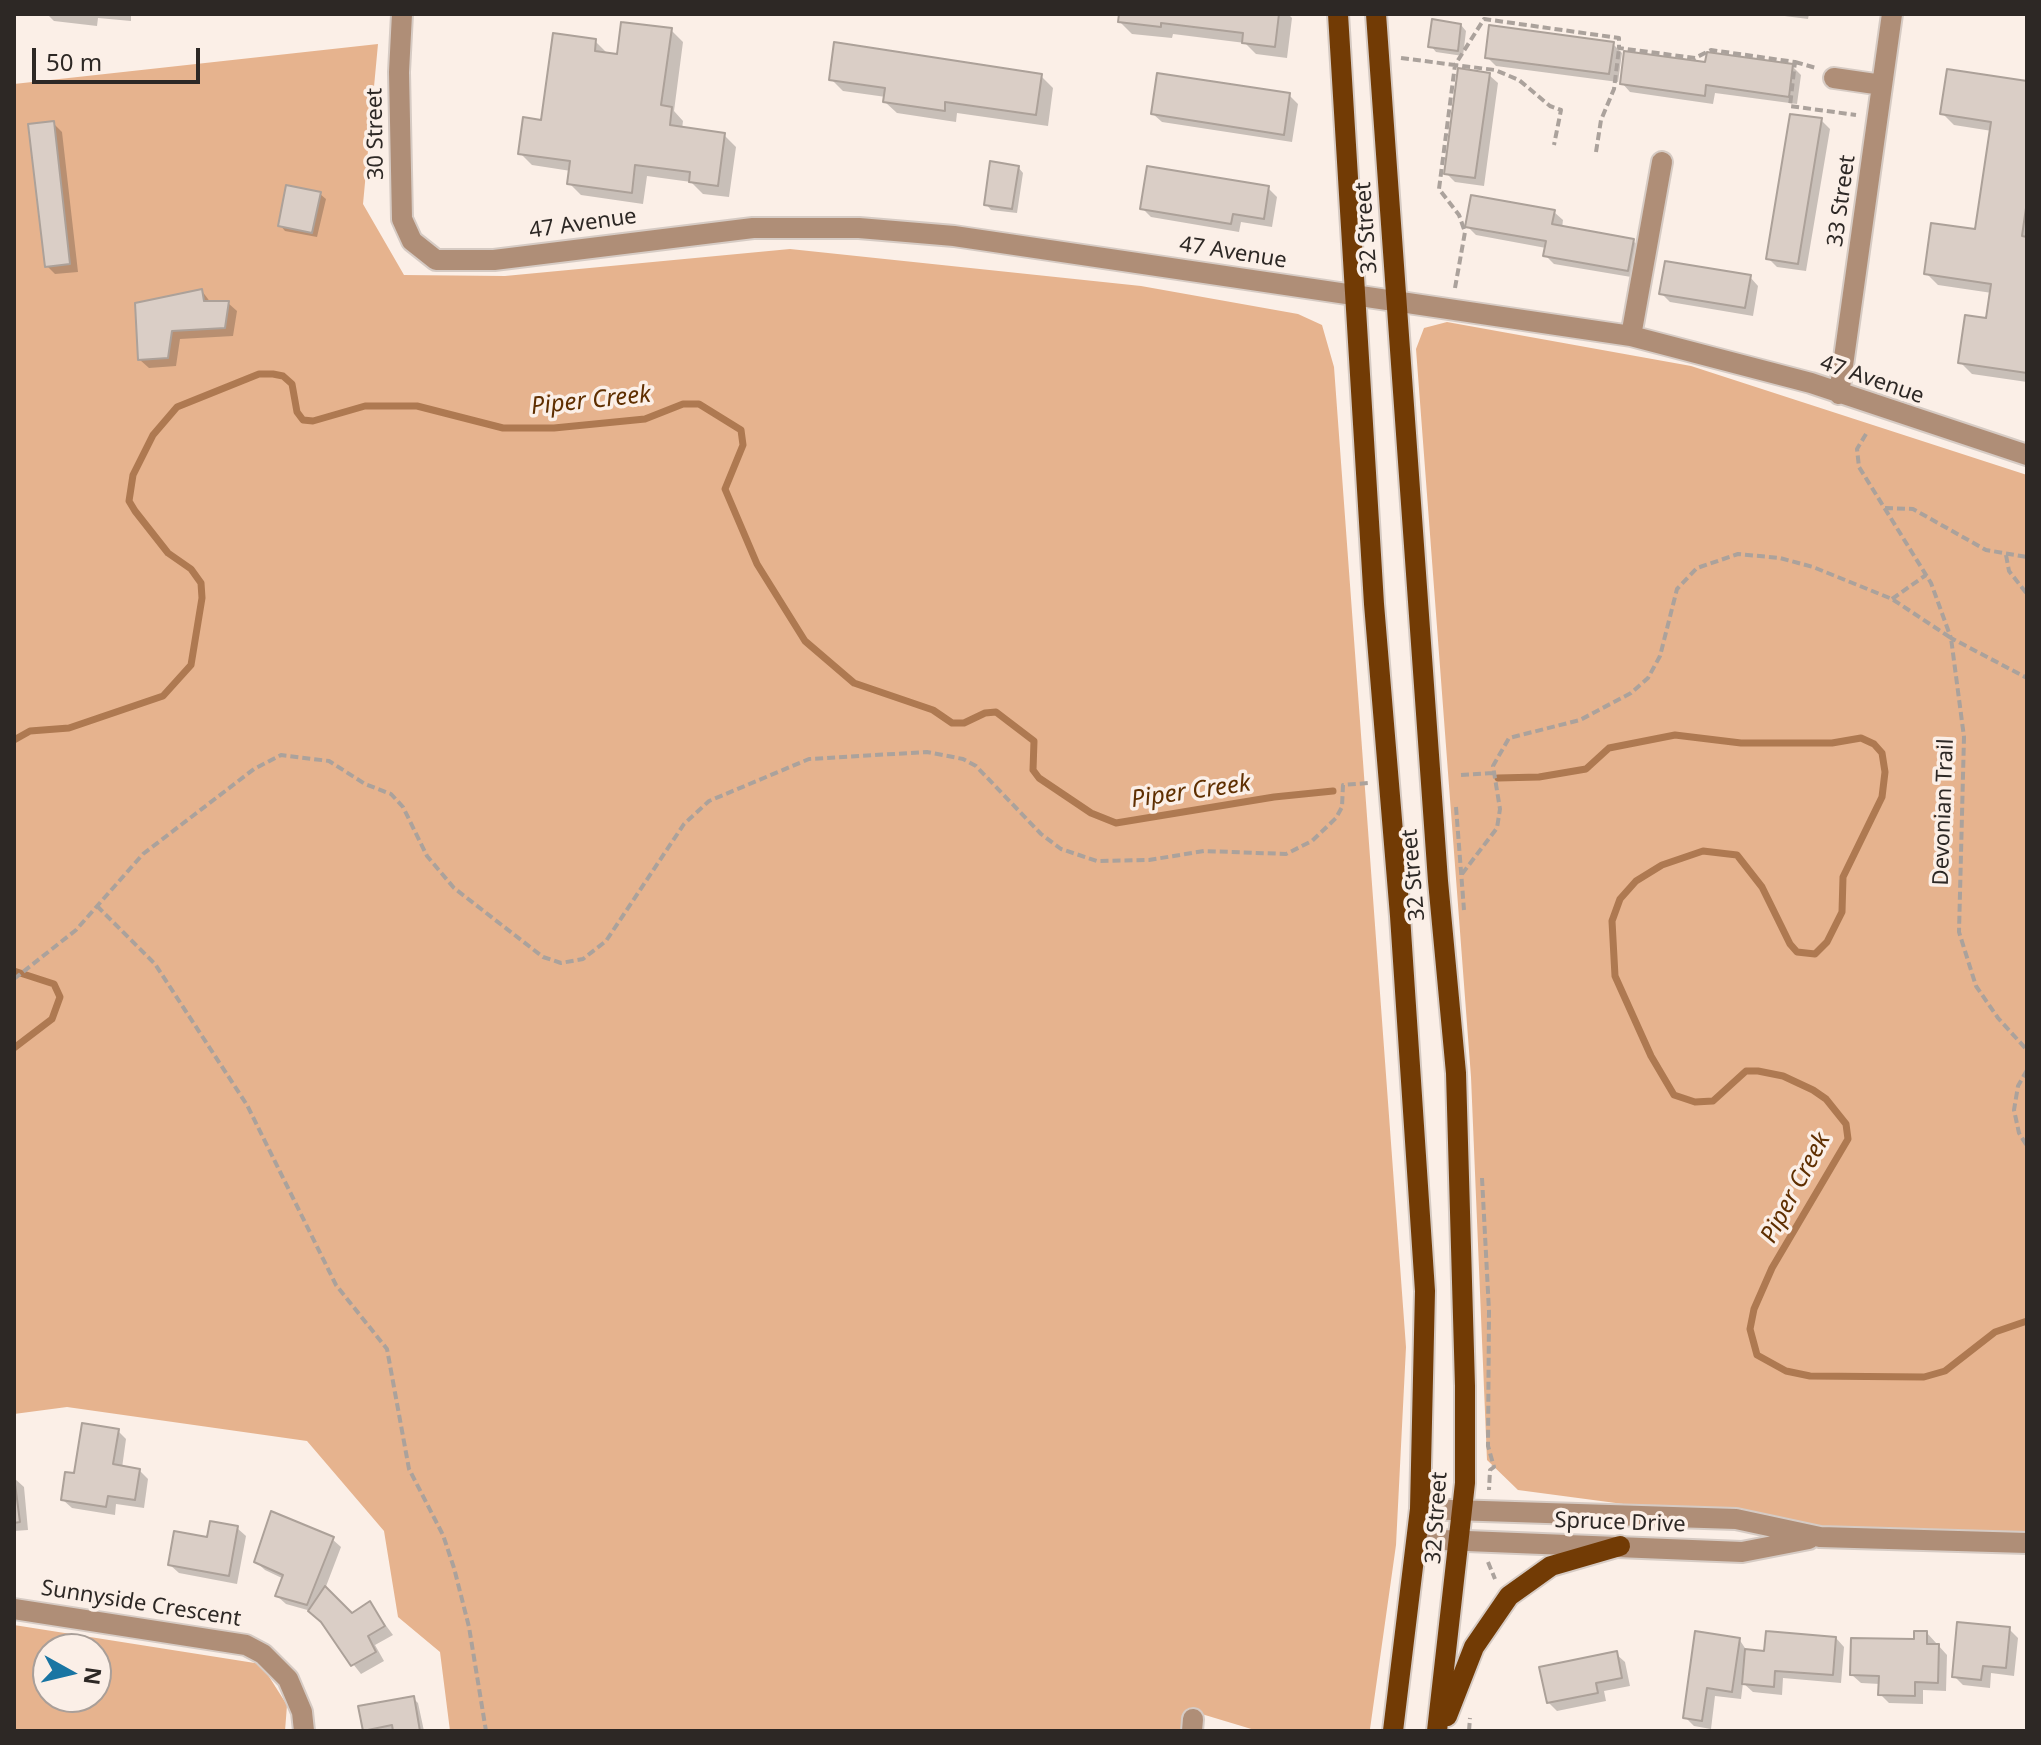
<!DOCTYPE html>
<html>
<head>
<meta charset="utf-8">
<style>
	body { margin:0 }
	#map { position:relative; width:2041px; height:1745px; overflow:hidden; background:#fbefe7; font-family:"Noto Sans",sans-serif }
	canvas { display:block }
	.frame { position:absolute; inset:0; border:16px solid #2d2825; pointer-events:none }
	.north { position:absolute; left:32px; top:1633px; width:80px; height:80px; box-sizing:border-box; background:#fbefe7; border:2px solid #a99f99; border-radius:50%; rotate:98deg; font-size:22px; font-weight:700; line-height:32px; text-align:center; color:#2d2825 }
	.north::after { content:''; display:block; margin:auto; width:28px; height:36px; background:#1975a3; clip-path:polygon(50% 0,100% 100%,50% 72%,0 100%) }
	.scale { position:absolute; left:32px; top:48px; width:168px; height:36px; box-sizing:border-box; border:4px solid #2d2825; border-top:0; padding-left:10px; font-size:24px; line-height:28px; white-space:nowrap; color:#2d2825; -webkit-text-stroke:6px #fbefe7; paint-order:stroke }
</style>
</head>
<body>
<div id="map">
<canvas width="2041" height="1745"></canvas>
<div class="frame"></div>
<div class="north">N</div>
<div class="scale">50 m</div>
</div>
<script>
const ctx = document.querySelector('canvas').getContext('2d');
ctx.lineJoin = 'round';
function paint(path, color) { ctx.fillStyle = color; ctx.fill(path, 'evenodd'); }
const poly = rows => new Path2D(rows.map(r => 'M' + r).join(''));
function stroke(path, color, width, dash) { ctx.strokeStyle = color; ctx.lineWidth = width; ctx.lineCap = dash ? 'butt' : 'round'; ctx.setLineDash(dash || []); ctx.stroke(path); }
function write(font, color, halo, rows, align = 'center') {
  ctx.font = font + ' "Noto Sans",sans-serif'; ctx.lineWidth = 7; ctx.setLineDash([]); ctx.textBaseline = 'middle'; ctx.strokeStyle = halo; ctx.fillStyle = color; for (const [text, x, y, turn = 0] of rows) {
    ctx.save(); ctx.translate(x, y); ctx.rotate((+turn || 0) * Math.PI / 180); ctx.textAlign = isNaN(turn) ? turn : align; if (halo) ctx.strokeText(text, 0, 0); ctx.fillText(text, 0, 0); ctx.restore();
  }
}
const green = poly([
	[378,44,363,204,404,275,505,276,790,249,1141,286,1298,314,1322,325,1334,367,1406,1347,1396,1545,1370,1729,1258,1731,1195,1712,1192,1731,450,1731,440,1652,398,1617,384,1531,307,1441,67,1407,14,1414,14,84],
	[1447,322,1691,366,2027,475,2027,1543,1820,1537,1736,1519,1518,1490,1487,1460,1471,1077,1416,349,1424,328],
	[14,1625,261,1664,287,1705,285,1731,14,1731],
	[48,1649,96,1649,96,1697,48,1697]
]);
const shadow = poly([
	[47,14,131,14,131,21,98,18,97,26,54,21],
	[1121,14,1288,14,1292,18,1287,58,1256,54,1245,43,1173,34,1172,38,1132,34,1120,22],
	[1769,14,1809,14,1808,19],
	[1461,25,1466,31,1463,56,1436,52,1431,46],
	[671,30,683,42,674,111,683,121,682,129,724,135,736,147,729,197,703,194,691,182,647,176,643,204,581,195,569,183,571,171,532,165,520,153,595,41,607,53,619,56],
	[1613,44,1622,53,1618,82,1496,66,1487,57],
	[1707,64,1792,66,1801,75,1797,104,1715,93,1713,104,1630,92,1622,83],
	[1489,75,1498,83,1484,186,1455,182,1446,173],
	[1041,76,1053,88,1048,126,957,113,956,122,897,113,885,102,886,97,843,91,831,79],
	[2027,83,2027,382,1972,374,1960,362,1988,321,1992,293,1938,285,1926,273,1977,232,1992,131,1954,125,1942,113],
	[1289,95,1298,104,1292,142,1162,122,1153,114],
	[1821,120,1830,129,1806,271,1777,267,1768,258],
	[53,123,62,132,78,272,55,274,47,266],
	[1018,167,1023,173,1017,213,991,210,986,204],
	[1268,188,1277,197,1272,227,1241,222,1239,232,1151,217,1142,208],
	[320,194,326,199,317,237,285,231,280,225],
	[1554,212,1563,220,1562,228,1633,241,1642,249,1637,278,1554,264,1545,255,1546,248,1476,235,1467,226],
	[1750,277,1758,286,1753,316,1670,302,1661,293],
	[202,291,211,303,228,303,237,311,233,336,180,339,176,366,149,368,140,360],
	[118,1431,126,1439,122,1468,140,1471,148,1479,144,1508,116,1504,115,1515,72,1508,63,1500,75,1476],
	[14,1478,24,1487,28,1530,14,1531],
	[237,1528,246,1536,237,1584,179,1573,170,1565,208,1539],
	[332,1539,341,1547,325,1589,352,1615,370,1604,393,1635,375,1645,384,1661,361,1674,311,1611,286,1604,277,1596,284,1579,265,1570,256,1562],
	[2009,1629,2018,1638,2014,1676,1991,1673,1990,1688,1963,1685,1954,1676],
	[1927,1633,1947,1655,1946,1691,1923,1690,1923,1704,1889,1703,1880,1694,1880,1684,1861,1683,1852,1675],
	[1836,1638,1844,1647,1841,1683,1783,1678,1782,1695,1753,1692,1743,1683,1741,1699,1715,1696,1711,1729,1694,1726,1685,1717,1739,1639,1747,1651,1766,1653],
	[1616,1654,1625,1662,1630,1686,1604,1691,1606,1701,1557,1711,1548,1702],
	[413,1698,418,1703,424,1731,365,1730]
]);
const stream = poly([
	[14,740,30,731,69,728,163,696,191,665,202,598,201,583,191,569,168,553,135,511,129,501,133,475,153,435,177,407,259,374,273,374,283,376,292,384,297,412,303,420,313,421,365,406,417,406,503,428,554,428,645,419,683,404,699,404,741,430,743,445,725,489,757,564,805,641,854,683,933,710,952,723,964,723,985,713,996,712,1034,741,1033,770,1039,778,1091,813,1116,823,1274,797,1333,791],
	[1498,778,1539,777,1586,769,1609,748,1675,735,1741,743,1832,743,1861,738,1874,744,1882,753,1885,772,1882,797,1843,877,1842,912,1827,942,1815,954,1797,952,1790,944,1762,887,1737,855,1703,851,1662,865,1636,881,1620,899,1612,921,1615,976,1651,1056,1674,1095,1695,1102,1713,1101,1746,1071,1758,1071,1783,1076,1813,1090,1826,1099,1846,1124,1848,1139,1772,1268,1754,1309,1750,1329,1757,1355,1786,1371,1810,1376,1924,1377,1945,1371,1995,1332,2027,1321],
	[14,971,54,984,60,997,52,1019,14,1048]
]);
const building = poly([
	[1119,14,1279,14,1275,47,1242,43,1243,33,1161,23,1161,27,1118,22,1119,14],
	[1432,19,1461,24,1458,51,1428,47,1432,19],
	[621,22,672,28,661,105,672,107,670,125,725,133,718,186,689,182,690,172,635,165,632,193,567,184,570,161,518,154,523,117,541,120,553,33,596,39,595,51,617,54,621,22],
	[1489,25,1614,42,1609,74,1485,58,1489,25],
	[834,42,1042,74,1036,115,945,102,945,111,883,102,885,88,829,80,834,42],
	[1624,51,1705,62,1707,52,1793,64,1789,97,1706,85,1705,96,1620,84,1624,51],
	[1458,68,1490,73,1475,178,1444,174,1458,68],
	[1947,69,2027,81,2027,201,2022,236,2027,237,2027,373,1958,363,1965,315,1986,318,1991,284,1924,274,1931,223,1975,229,1991,122,1940,114,1947,69],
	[1157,73,1290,93,1284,135,1151,114,1157,73],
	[1790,114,1822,118,1798,264,1766,259,1790,114],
	[54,121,70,264,45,267,28,124,54,121],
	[990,161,1019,166,1012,209,984,205,990,161],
	[1147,166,1269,186,1264,219,1233,214,1231,224,1140,209,1147,166],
	[286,185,321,192,312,233,278,226,286,185],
	[1471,195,1555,210,1552,224,1634,239,1628,271,1543,256,1546,241,1465,227,1471,195],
	[1665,261,1751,275,1745,308,1659,294,1665,261],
	[202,289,204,301,229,301,225,328,172,331,168,358,138,360,135,303,202,289],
	[82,1423,119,1429,113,1464,140,1469,135,1500,108,1496,106,1507,61,1500,65,1472,74,1473,82,1423],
	[14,1476,20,1522,14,1523,14,1476],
	[271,1511,334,1537,307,1605,275,1596,283,1575,254,1562,271,1511],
	[210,1521,238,1526,229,1576,168,1565,174,1531,207,1537,210,1521],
	[325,1586,352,1613,370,1601,385,1626,368,1636,376,1652,351,1666,321,1622,308,1611,325,1586],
	[1957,1622,2010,1627,2006,1668,1983,1666,1981,1680,1952,1677,1957,1622],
	[1695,1631,1740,1638,1732,1692,1707,1688,1702,1721,1683,1718,1695,1631],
	[1766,1631,1836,1637,1833,1675,1775,1671,1774,1687,1742,1684,1745,1649,1764,1651,1766,1631],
	[1914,1631,1927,1631,1927,1644,1939,1644,1938,1683,1915,1682,1915,1696,1878,1695,1879,1676,1850,1675,1851,1638,1914,1639,1914,1631],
	[1617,1651,1622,1678,1596,1683,1598,1693,1547,1703,1539,1667,1617,1651],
	[414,1696,420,1731,393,1731,392,1725,363,1731,358,1706,414,1696]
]);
const path = poly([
	[1401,58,1455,65,1484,19,1619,38,1619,48,1695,58,1711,50,1795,62,1790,106,1856,115],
	[1795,62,1816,68],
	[1596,152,1601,120,1614,89,1619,48],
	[1455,288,1465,232,1459,215,1439,189,1455,65,1495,70,1519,80,1550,106,1561,110,1554,145],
	[1866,434,1857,449,1859,467,1931,583,1951,638,2027,678],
	[1885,508,1913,509,1986,550,2027,557],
	[2006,555,2009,571,2027,594],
	[1892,599,1926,575],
	[1461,775,1494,773],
	[1456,807,1464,910],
	[1462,874,1497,828,1500,809,1493,766,1509,738,1580,720,1631,693,1648,678,1660,656,1677,589,1697,568,1738,554,1780,558,1813,567,1892,599,1951,638,1964,737,1959,932,1976,986,1998,1018,2027,1050],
	[97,906,155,964,247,1105,336,1285,387,1349,409,1469,443,1535,454,1568,469,1627,486,1731],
	[14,979,76,930,143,854,254,769,281,755,329,761,365,784,391,794,403,807,427,856,454,888,543,957,561,963,583,959,606,941,684,824,709,801,809,759,927,752,963,759,976,766,1041,834,1061,849,1097,861,1149,860,1204,851,1286,854,1312,841,1336,818,1342,807,1343,785,1368,783],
	[2027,1070,2018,1086,2014,1110,2019,1133,2027,1146],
	[1482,1178,1489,1311,1488,1446,1494,1467,1490,1470,1489,1490],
	[1488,1562,1495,1579],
	[1469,1731,1470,1718]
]);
const minor = poly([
	[402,14,399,72,402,219,412,241,436,260,494,260,753,228,859,228,954,236,1631,336,1811,383,2027,455],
	[1834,78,1882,85],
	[1631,336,1662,162],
	[1839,394,1892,14],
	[1420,1509,1736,1519,1820,1537,2027,1543],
	[1417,1539,1742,1552,1809,1539],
	[14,1609,246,1645,263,1654,288,1679,302,1712,304,1731],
	[1192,1731,1193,1719]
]);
const major = poly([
	[1338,14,1374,604,1400,916,1425,1291,1420,1509,1393,1731],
	[1376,14,1438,881,1456,1073,1465,1386,1465,1483,1437,1731],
	[1447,1716,1474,1647,1509,1596,1551,1566,1620,1546]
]);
const streetNames = [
	["30 Street",376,134,-91],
	["33 Street",1842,201,-82],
	["47 Avenue",583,224,-8],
	["32 Street",1367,228,-94],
	["47 Avenue",1233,253,9],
	["47 Avenue",1872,380,19],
	["Devonian Trail",1944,812,-88],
	["32 Street",1414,875,-95],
	["32 Street",1437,1518,-86],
	["Spruce Drive",1620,1523,2],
	["Sunnyside Crescent",141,1604,9]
];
const waterNames = [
	["Piper Creek",591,401,-6],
	["Piper Creek",1191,792,-8],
	["Piper Creek",1796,1188,-62]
];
paint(green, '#e6b38e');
paint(shadow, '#0003');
stroke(stream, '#ae7951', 7);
paint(building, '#dacec6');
stroke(building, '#aca199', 2);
stroke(minor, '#d6cbc4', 24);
stroke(major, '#d6cbc4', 24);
stroke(path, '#aba29c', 4, [8, 4]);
stroke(minor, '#af8e77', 20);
stroke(major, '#723b05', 20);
write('22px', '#2d2825', '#fbefe7', streetNames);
write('italic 24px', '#5f2f01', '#fbefe7', waterNames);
</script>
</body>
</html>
